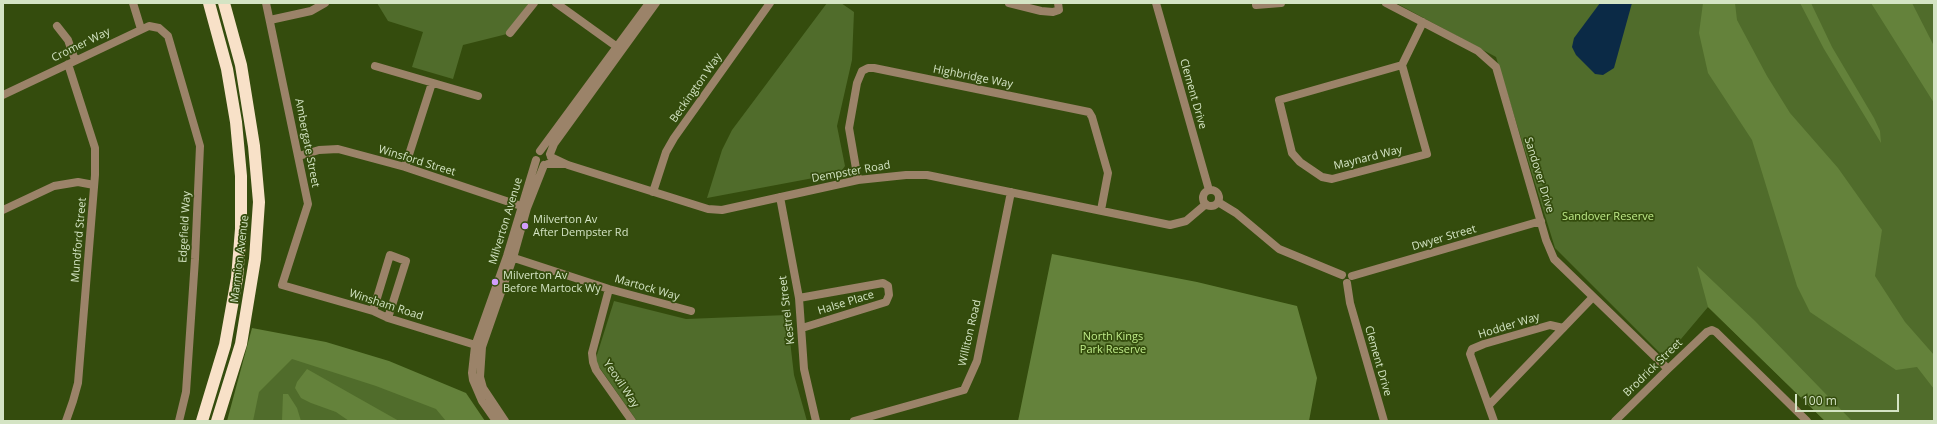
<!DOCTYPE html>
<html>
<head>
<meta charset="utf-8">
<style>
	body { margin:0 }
	#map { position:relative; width:1937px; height:424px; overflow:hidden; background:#344c0d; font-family:"Open Sans",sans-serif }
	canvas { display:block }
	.frame { position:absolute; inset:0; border:4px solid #d4e4c4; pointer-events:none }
	.scale { position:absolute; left:1795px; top:394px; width:104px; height:18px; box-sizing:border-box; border:2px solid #d4e4c4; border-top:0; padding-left:5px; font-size:12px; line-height:14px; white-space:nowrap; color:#d4e4c4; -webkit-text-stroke:3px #344c0d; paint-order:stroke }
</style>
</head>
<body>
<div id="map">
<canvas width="1937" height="424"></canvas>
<div class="frame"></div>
<div class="scale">100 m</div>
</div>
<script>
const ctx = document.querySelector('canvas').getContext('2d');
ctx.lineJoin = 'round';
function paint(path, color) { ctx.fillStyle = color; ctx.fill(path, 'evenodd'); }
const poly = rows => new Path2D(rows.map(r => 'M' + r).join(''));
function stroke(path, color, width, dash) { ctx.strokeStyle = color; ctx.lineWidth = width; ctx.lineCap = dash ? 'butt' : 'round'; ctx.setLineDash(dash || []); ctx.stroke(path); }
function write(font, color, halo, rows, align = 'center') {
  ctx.font = font + ' "Open Sans",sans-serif'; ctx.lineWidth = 3.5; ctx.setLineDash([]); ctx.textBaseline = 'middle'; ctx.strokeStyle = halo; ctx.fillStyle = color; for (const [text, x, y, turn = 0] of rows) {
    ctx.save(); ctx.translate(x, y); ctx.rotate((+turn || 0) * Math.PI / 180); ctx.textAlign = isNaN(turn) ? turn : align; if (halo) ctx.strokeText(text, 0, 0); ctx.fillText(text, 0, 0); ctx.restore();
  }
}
const green = poly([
	[377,3,529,3,507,34,463,45,453,79,412,67,423,32,388,21],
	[827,3,841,3,854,12,852,60,837,126,845,166,840,173,707,198,722,150,732,130],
	[1396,3,1934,3,1934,421,1825,421,1708,307,1665,358,1555,248,1496,57],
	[614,301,686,319,787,315,794,375,807,421,637,421,595,361],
	[254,334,471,421,233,421]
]);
const forest = poly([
	[1703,3,1735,3,1737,20,1767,76,1790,113,1838,168,1882,230,1875,276,1905,322,1934,355,1934,389,1917,367,1896,370,1810,312,1797,286,1752,140,1708,73,1699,33],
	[1800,3,1811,3,1832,47,1874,118,1880,131,1881,143,1824,49],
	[1871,3,1912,3,1934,46,1934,103],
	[1052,254,1197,282,1297,306,1317,378,1309,421,1018,421],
	[1697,266,1755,321,1852,421,1825,421,1708,307],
	[252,328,326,342,389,361,466,393,485,421,446,421,436,409,376,386,292,359,259,392,253,421,227,421],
	[307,369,399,421,349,421,336,412,311,403,301,398,295,388,297,382],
	[283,394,288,394,297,408,301,421,282,421]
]);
const water = poly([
	[1600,3,1632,3,1614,68,1603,75,1595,74,1576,55,1572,47,1574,38]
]);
const minor = poly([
	[133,3,141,29],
	[266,3,308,204,282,285,373,311,388,318,482,347],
	[556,3,620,49],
	[1009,3,1041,11,1053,12,1059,10,1058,3],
	[1156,3,1209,190],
	[1386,3,1478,51,1496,67,1546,240,1554,259,1668,369],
	[1256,5,1281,3],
	[270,20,311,11,325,3],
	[57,26,68,40,75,60],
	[510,33,534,3],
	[1402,65,1427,154,1332,179,1322,177,1300,162,1292,153,1279,100,1402,65,1423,22],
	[375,66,478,96],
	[3,95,149,26,159,28,168,36,200,146,195,259,186,392,179,421],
	[540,151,649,3],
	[550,154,554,144,656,3],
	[299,156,319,150,338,149,405,167,527,208],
	[551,157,568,165,708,209,722,210,858,180,906,175,927,175,1170,225,1186,221,1206,204],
	[548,164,565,164],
	[405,167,432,83],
	[858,180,849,128,857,83,862,71,868,68,874,68,1089,112,1092,117,1108,173,1101,210],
	'1203 198a8 8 0 1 1 16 0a8 8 0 1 1-16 0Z',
	[653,192,666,152,674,138,770,3],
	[780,197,799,298,804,369,816,421],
	[1218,202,1236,213,1279,249,1342,275],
	[3,210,54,186,78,182,94,185],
	[508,256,609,289,691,311],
	[1352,276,1541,221],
	[1347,283,1350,303,1384,421],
	[609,289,592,353,593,362,596,370,632,421],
	[799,298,883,283,888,286,889,295,886,302,802,328],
	[373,311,390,255,406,261,388,318],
	[1490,404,1593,297],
	[66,421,73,401,78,383,95,175,95,148,68,64],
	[496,421,482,401,473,380,472,373,475,346,507,256,536,160],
	[505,421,483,388,480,377,482,347,513,258,527,208,544,165],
	[854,421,964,390,977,361,1011,192],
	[1494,421,1470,354,1472,349,1484,344,1550,325,1563,328],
	[1615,421,1668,369,1707,332,1712,330,1716,332,1807,421]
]);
const highway = poly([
	[202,421,225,345,237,278,241,229,241,176,236,122,227,69,209,3],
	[217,421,241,344,255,259,259,202,254,146,241,65,224,3]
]);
const markers = [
	[525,226,4,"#d29dfd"],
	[495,282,4,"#d29dfd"]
];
const streetNames = [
	["Cromer Way",81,45,-26],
	["Highbridge Way",973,77,11],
	["Beckington Way",696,88,-55],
	["Clement Drive",1193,94,74],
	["Ambergate Street",307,143,79],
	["Maynard Way",1368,158,-14],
	["Winsford Street",417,161,17],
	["Dempster Road",851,172,-10],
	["Sandover Drive",1539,175,73],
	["Milverton Avenue",506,221,-73],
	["Edgefield Way",185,227,-87],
	["Dwyer Street",1444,238,-16],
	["Mundford Street",79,240,-85],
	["Marmion Avenue",240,259,-83],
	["Martock Way",647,288,16],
	["Halse Place",846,303,-17],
	["Winsham Road",386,305,18],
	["Kestrel Street",787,310,-97],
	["Hodder Way",1509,326,-17],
	["Williton Road",970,333,-77],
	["Clement Drive",1378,361,74],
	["Brodrick Street",1653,368,-44],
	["Yeovil Way",621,384,56]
];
const parkNames = [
	["Sandover Reserve",1608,217],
	["North Kings",1113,337],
	["Park Reserve",1113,350]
];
const poiNames = [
	["Milverton Av",533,220],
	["After Dempster Rd",533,233],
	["Milverton Av",503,276],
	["Before Martock Wy",503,289]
];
paint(green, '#506c2b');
paint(forest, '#64823b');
paint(water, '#0b2a46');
stroke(minor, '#9b8369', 8);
stroke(highway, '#f8e1c8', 12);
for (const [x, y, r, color] of markers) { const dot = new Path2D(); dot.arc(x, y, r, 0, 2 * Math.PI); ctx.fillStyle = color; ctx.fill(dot); stroke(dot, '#344c0d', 1.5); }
write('11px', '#d4e4c4', '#344c0d', streetNames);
write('11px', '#bfeb89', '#344c0d', parkNames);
write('11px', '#d4e4c4', '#344c0d', poiNames, 'left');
</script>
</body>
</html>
